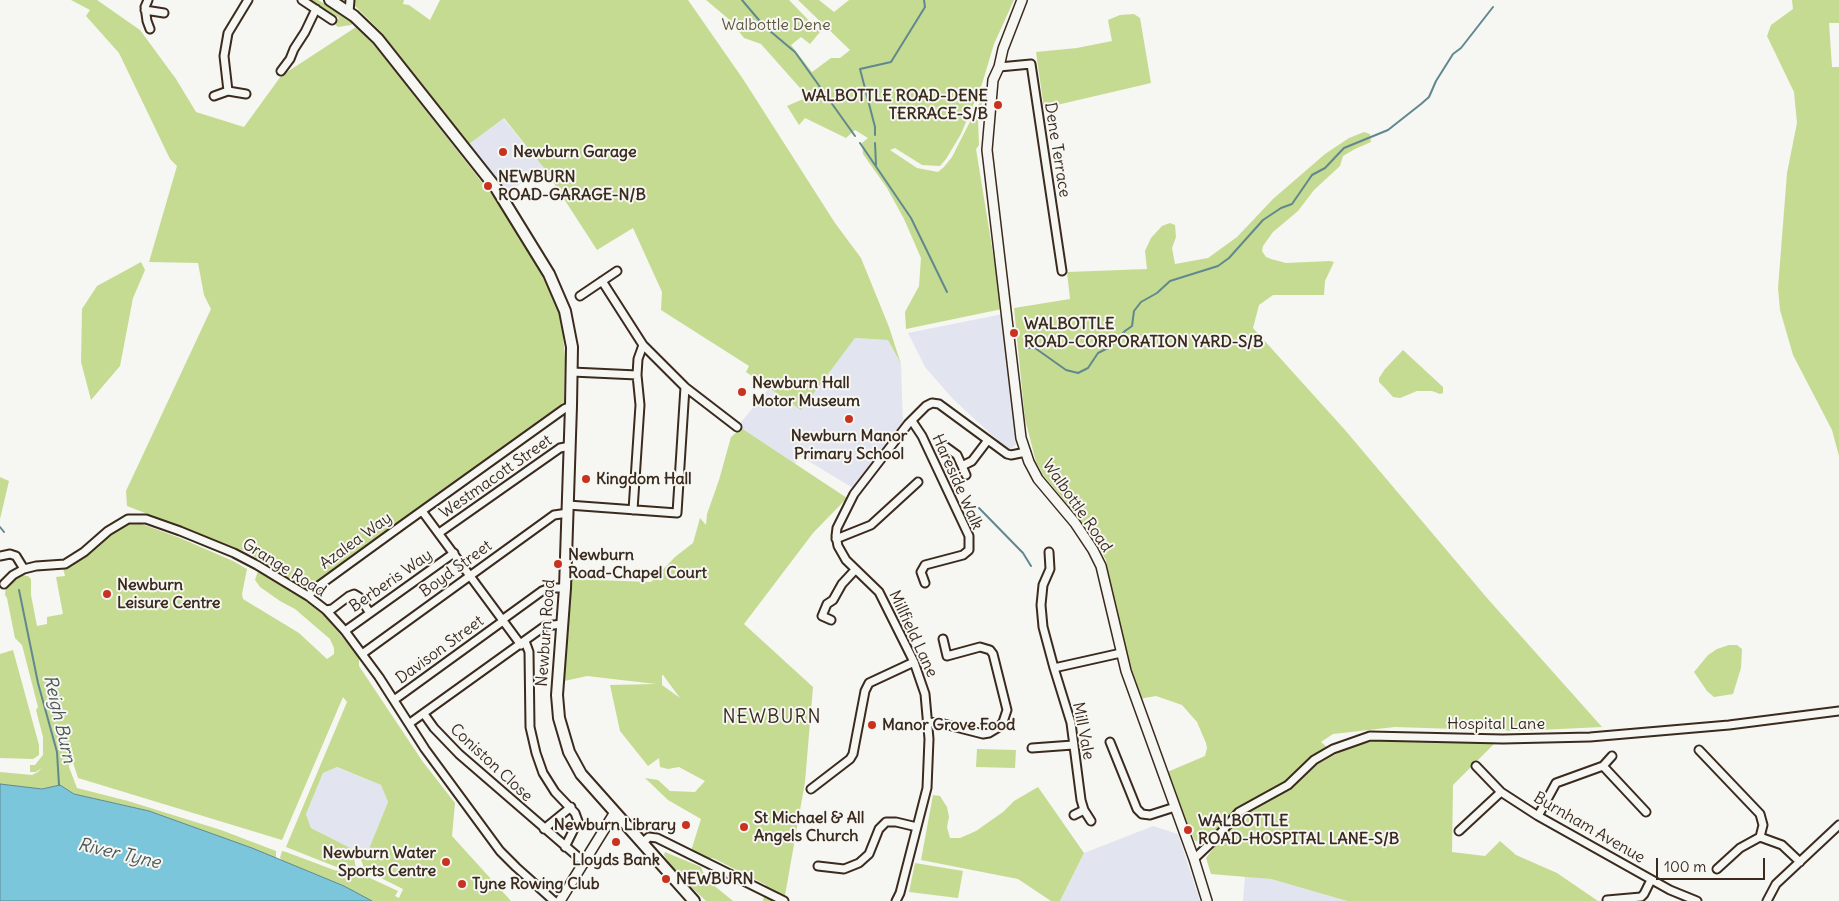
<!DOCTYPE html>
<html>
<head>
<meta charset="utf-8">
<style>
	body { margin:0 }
	#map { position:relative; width:1839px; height:901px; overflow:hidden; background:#f6f6f2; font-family:Delius,sans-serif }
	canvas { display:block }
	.scale { position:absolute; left:1656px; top:858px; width:109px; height:22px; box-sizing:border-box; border:2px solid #3b2a1e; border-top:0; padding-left:6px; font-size:15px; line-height:18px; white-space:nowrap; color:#3b2a1e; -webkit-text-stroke:4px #f6f6f2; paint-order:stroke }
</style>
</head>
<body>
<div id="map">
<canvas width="1839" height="901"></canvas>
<div class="scale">100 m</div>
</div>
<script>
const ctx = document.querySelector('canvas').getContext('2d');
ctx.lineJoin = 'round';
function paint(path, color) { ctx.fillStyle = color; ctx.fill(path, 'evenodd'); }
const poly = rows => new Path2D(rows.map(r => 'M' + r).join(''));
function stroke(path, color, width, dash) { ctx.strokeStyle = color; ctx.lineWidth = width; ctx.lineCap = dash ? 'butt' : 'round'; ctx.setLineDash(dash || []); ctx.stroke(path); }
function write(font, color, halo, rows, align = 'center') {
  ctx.font = font + ' Delius,sans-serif'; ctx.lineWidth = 4; ctx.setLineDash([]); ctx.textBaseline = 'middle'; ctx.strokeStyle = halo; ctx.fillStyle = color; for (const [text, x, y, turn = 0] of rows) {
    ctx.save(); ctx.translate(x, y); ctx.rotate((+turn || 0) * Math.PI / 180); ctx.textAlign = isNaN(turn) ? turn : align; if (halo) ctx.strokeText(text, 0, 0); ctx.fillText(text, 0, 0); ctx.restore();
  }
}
const built = poly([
	[503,118,544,168,507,193,469,144],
	[1003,314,1016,444,1009,451,952,398,925,367,908,333],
	[855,338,888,340,901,364,903,428,853,488,800,456,795,464,737,427,769,388,801,409],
	[336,767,381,785,388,802,368,851,363,855,311,828,306,814,323,773],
	[1153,826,1178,834,1200,901,1060,901,1084,853],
	[1245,876,1271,879,1347,901,1243,901]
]);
const green = poly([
	[71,0,97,0,140,30,176,79,196,112,244,127,281,76,356,27,375,46,503,209,539,270,561,314,565,358,564,406,306,591,249,553,127,506,126,491,211,309,204,295,198,263,149,262,177,166,170,159,119,53,86,16,90,10],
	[311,0,318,0,344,15,353,23,351,25,338,27,335,24,339,18],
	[352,0,404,0,403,4,409,5,430,20,440,0,688,0,743,79,835,223,861,258,889,327,901,364,888,340,855,338,801,410,746,372,749,366,661,310,662,292,633,228,597,250,544,168,504,118,469,144,382,33,355,6],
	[706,0,789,0,820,32,810,44,801,37,791,45,812,72,831,58,840,58,850,50,798,0,819,0,834,12,849,0,1014,0,994,44,982,84,961,134,946,159,940,166,922,165,895,148,890,150,917,168,938,172,944,167,952,157,983,96,984,96,978,120,979,145,976,149,1002,309,906,329,905,312,919,286,921,258,904,219,887,188,863,154,862,143,868,138,855,130,846,138,805,118,799,125,787,106,808,97,761,44,744,38,731,21],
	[1792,0,1839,0,1839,23,1829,23,1832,67,1839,67,1839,456,1832,430,1793,355,1780,310,1778,288,1787,173,1797,123,1794,92,1767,36,1771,25,1793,9],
	[1134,14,1140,18,1151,83,1044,108,1036,52,1077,48,1112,41,1108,20,1120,15],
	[1364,132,1370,134,1371,142,1355,149,1343,156,1340,166,1314,190,1298,211,1273,232,1263,246,1262,251,1266,257,1271,259,1286,263,1330,261,1334,262,1325,281,1324,295,1273,295,1259,305,1253,328,1345,430,1487,598,1602,727,1517,731,1395,727,1333,734,1321,742,1328,748,1312,757,1287,781,1227,821,1200,842,1195,841,1165,773,1205,756,1207,748,1206,743,1197,722,1182,705,1156,696,1139,699,1120,637,1106,560,1092,535,1044,476,1036,462,1025,419,1014,308,1070,299,1067,272,1147,269,1145,251,1151,238,1162,226,1170,223,1175,225,1176,237,1172,248,1175,264,1208,258,1237,237,1273,199,1325,154,1349,138],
	[141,262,145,270,133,298,120,366,91,400,81,362,82,309,97,286],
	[1403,350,1443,387,1443,393,1440,394,1432,391,1417,391,1400,398,1393,397,1384,387,1379,382,1379,378,1385,369],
	[741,428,847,498,813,533,744,624,813,687,805,782,784,901,763,901,766,885,713,858,705,858,691,851,701,819,668,800,645,778,658,780,670,791,695,792,705,781,679,767,668,769,660,767,659,758,648,766,620,731,610,685,656,684,587,676,560,682,568,579,651,582,675,557,693,543,700,518,706,525,707,514,719,480,731,437],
	[662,675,663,675,680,698,662,685],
	[0,477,9,481,0,519],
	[139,523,180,538,233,561,247,569,242,594,243,599,299,633,327,659,334,654,334,648,330,639,295,609,280,601,260,587,255,580,258,571,304,599,322,613,359,657,359,666,423,762,455,803,452,836,511,901,372,901,344,886,283,861,280,858,282,851,286,852,334,870,351,874,359,873,398,891,395,896,399,898,403,889,369,872,364,868,360,857,368,851,388,802,381,785,337,767,323,773,306,814,311,828,358,852,354,858,356,869,350,870,339,868,286,847,347,702,343,697,282,840,78,778,70,753,69,767,77,788,128,801,221,830,276,851,276,858,149,811,74,794,60,785,42,789,0,784,0,772,32,775,38,772,42,768,36,772,30,772,30,765,35,765,43,755,43,737,36,710,38,707,22,645,15,638,7,598,5,595,6,584,19,575,28,576,31,579,31,595,37,626,47,624,47,617,63,614,56,577,65,576,63,568,85,556,101,540,115,530,129,524],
	[1729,645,1737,645,1742,649,1741,668,1733,694,1714,697,1707,691,1694,672,1708,655,1717,649],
	[13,650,39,745,39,755,33,759,0,758,0,654],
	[1378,740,1496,742,1453,785,1452,852,1485,856,1500,841,1516,855,1557,873,1598,901,1347,901,1271,879,1211,874,1206,858,1223,836,1241,816,1287,791,1316,765,1347,748],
	[977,749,1016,750,1015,768,976,767],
	[1038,787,1084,853,1060,901,1051,901,1018,879,921,860,933,795,940,796,947,807,949,817,947,827,950,838,960,838,976,831,1003,812,1014,801],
	[665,852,701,867,706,879,733,901,706,901,687,883,671,866,664,855],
	[915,863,963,871,958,898,909,892]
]);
const water = poly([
	[0,784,42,789,60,785,74,794,149,811,252,848,344,886,372,901,0,901,0,784]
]);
const stream = poly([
	[742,0,764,26,795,52,855,136],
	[875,135,875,127,860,69,891,62,925,7,924,0],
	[860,143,911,218,947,292],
	[875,143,876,165],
	[1025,348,1035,348,1066,370,1078,373,1088,368,1098,353,1110,347,1125,331,1132,326,1134,311,1141,302,1157,293,1170,281,1218,266,1229,258,1263,220,1281,208,1292,204,1312,175,1325,168,1344,148,1388,130,1421,104,1429,97,1436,81,1453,54,1461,48,1493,7],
	[979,508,1023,553,1031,566],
	[0,527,4,532],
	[19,590,38,683,57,752,59,785]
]);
const minor = poly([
	[148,0,145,7,147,21,150,29],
	[302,0,332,20],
	[145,10,164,13],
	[349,12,350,0],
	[999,67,1031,64,1062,271],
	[281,71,290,59,294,49,305,32,316,9],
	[228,91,224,56,228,33,248,0],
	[214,96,228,91,246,94],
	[602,281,643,345,685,387,737,427],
	[580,296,617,271],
	[572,372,637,375],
	[912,421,922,436,969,536,969,550,963,555,925,565,921,572,925,583],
	[946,447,957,455,966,475],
	[962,466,972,461,988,440],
	[568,505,677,513,685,387],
	[633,510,640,405,637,375,638,359,643,345],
	[422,511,521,645],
	[439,533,560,448,570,446],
	[836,539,871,525,918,482],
	[1049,552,1050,569,1043,585,1041,605,1043,627,1054,668,1071,723,1081,800,1084,810,1091,821],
	[0,556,10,554,16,556,24,569],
	[4,584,13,575,24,569,36,566,65,564,84,552,108,531,128,519,146,519,180,531,234,553,257,565,308,596,326,610,345,631,379,677,425,749,500,851,516,867,554,901],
	[308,596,317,587,405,523,564,409,571,406],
	[326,610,332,609,349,596,354,594,359,597,370,613],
	[502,620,542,591,550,588,565,588],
	[831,620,822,616,827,604,833,600,842,584,855,570],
	[345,631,454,553],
	[525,641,529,652,530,727,536,753,543,773,555,792,575,813,578,821,565,847],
	[362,654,554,515,568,513],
	[1054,668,1121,653],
	[394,700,503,621],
	[424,714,434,728,459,754,585,863],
	[928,722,940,723,983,734,989,733,999,727,1003,722,1007,710,993,654,990,650,980,647,947,656,943,639],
	[410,723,545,626,562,624],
	[1110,742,1137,809,1142,814,1150,815,1175,807],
	[1032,748,1073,745],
	[1699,750,1760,814,1763,825,1760,837,1782,845,1800,862],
	[1476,766,1501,792,1538,816,1670,890,1697,901],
	[1603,766,1612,756],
	[811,789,850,759,853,754,865,691,869,683,914,662],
	[1074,815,1084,810],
	[1538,816,1556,783,1603,766,1646,812],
	[544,829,571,807],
	[1459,831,1501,792],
	[642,843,649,837,657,838,784,901],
	[1194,859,1216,838,1239,812,1288,785,1314,760,1333,749,1370,736,1503,739,1590,737,1729,725,1839,711],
	[818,866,844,869,859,863,869,854,879,829,886,822,896,822,917,827],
	[1717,869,1740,848,1760,837],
	[1607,900,1641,897,1644,894,1651,880],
	[896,901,900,893,927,788,929,739,925,694,914,662,879,592,846,560,838,546,836,536,837,528,854,494,908,424,926,406,932,403,939,404,1007,454,1011,455,1026,452],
	[1767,901,1776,884,1839,825]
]);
const tertiary = poly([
	[1022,0,1003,49,999,67,993,80,987,150,1021,438,1029,462,1038,479,1075,523,1093,550,1101,566,1126,671,1194,859,1207,901],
	[560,901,615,812]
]);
const primary = poly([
	[330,0,354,16,378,39,496,188,549,274,565,311,572,347,571,406,565,588,557,695,559,718,569,752,581,774,694,901]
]);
const markers = [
	[998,105,5,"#c8321e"],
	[503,152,5,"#c8321e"],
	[488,186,5,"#c8321e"],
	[1014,333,5,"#c8321e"],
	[742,392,5,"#c8321e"],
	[849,419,5,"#c8321e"],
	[586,479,5,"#c8321e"],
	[558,564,5,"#c8321e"],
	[107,594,5,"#c8321e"],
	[872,725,5,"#c8321e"],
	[686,825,5,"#c8321e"],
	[744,827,5,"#c8321e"],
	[1188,830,5,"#c8321e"],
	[616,842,5,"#c8321e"],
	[446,862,5,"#c8321e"],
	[666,879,5,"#c8321e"],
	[462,884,5,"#c8321e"]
];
const parkNames = [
	["Walbottle Dene",776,25]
];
const poiNames = [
	["WALBOTTLE ROAD-DENE",988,96,"right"],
	["TERRACE-S/B",988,114,"right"],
	["Newburn Garage",513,152],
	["NEWBURN",498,177],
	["ROAD-GARAGE-N/B",498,195],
	["WALBOTTLE",1024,324],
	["ROAD-CORPORATION YARD-S/B",1024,342],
	["Newburn Hall",752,383],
	["Motor Museum",752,401],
	["Newburn Manor",849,436,"center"],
	["Primary School",849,454,"center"],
	["Kingdom Hall",596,479],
	["Newburn",568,555],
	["Road-Chapel Court",568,573],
	["Newburn",117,585],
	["Leisure Centre",117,603],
	["Manor Grove Food",882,725],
	["St Michael & All",754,818],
	["Angels Church",754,836],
	["WALBOTTLE",1198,821],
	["ROAD-HOSPITAL LANE-S/B",1198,839],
	["Newburn Library",676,825,"right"],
	["Newburn Water",436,853,"right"],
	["Sports Centre",436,871,"right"],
	["Lloyds Bank",616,860,"center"],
	["NEWBURN",676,879],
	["Tyne Rowing Club",472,884]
];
const streetNames = [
	["Dene Terrace",1057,150,81],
	["Westmacott Street",496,477,-35],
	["Hareside Walk",957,482,66],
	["Walbottle Road",1077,506,55],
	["Azalea Way",356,541,-36],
	["Grange Road",284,568,32],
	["Boyd Street",456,569,-36],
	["Berberis Way",391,581,-35],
	["Newburn Road",546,633,-86],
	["Millfield Lane",913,634,65],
	["Davison Street",440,650,-36],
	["Hospital Lane",1496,724],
	["Mill Vale",1083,731,79],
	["Coniston Close",491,763,43],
	["Burnham Avenue",1589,828,30]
];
const waterNames = [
	["Reigh Burn",59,719,77],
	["River Tyne",119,854,13]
];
const quarterNames = [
	["NEWBURN",772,718]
];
paint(built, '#e2e5f0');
paint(green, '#c5db91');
paint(water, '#7bc6db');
stroke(water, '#61888f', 1);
stroke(stream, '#61888f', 2);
stroke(minor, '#3b2a1e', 11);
stroke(tertiary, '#3b2a1e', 12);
stroke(primary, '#3b2a1e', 14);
stroke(minor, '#f6f6f2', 7);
stroke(tertiary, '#f6f6f2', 9);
stroke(primary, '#f6f6f2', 10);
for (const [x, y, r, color] of markers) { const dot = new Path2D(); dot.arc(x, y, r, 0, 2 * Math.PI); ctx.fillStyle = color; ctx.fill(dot); stroke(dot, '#f6f6f2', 2); }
write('16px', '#5e563b', '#f6f6f2', parkNames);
write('bold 16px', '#3b2a1e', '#f6f6f2', poiNames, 'left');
write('16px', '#3b2a1e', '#f6f6f2', streetNames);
write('italic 18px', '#4e5957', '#f6f6f2', waterNames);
ctx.letterSpacing = '1px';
write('19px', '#3b2a1e', '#f6f6f2', quarterNames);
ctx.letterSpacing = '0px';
</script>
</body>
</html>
